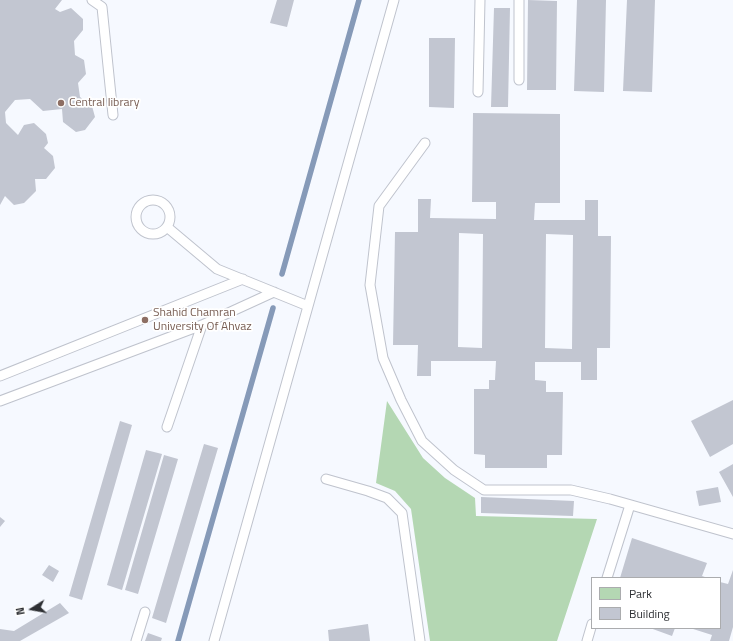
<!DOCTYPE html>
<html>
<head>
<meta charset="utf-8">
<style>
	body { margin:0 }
	#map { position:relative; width:733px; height:641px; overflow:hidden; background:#f6f9ff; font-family:"Titillium Web",sans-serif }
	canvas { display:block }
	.legend { position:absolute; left:591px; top:577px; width:130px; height:52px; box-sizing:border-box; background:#fff; border:1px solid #abacae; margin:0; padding:5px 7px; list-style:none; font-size:12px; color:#2e3034 }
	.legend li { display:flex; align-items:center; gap:8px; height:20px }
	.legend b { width:20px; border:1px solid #abacae }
	.north { position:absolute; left:12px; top:589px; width:40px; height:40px; -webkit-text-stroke:3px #fff; paint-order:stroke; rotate:259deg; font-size:11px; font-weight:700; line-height:16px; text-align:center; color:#2e3034 }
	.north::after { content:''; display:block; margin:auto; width:14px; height:18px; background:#2e3034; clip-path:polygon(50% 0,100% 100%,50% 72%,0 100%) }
</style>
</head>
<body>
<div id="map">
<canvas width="733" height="641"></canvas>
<ul class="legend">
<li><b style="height:11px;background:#b4d7b3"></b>Park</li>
<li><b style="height:11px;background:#c2c6d1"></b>Building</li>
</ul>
<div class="north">N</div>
</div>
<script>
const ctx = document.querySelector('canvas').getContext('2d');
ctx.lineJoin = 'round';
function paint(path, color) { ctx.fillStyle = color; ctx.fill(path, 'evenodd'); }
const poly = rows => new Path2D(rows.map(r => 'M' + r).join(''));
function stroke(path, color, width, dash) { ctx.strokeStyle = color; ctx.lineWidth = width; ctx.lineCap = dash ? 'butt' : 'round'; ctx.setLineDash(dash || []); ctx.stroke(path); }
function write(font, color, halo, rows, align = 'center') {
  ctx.font = font + ' "Titillium Web",sans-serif'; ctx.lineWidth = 3.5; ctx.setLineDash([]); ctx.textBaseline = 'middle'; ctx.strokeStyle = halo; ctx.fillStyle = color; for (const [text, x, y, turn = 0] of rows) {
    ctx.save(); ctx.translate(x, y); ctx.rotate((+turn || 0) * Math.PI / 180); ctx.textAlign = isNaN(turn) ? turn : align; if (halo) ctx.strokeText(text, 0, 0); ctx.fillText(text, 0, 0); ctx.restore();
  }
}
const green = poly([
	[387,401,423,458,445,478,475,498,476,516,597,519,557,641,430,641,411,509,395,491,376,483]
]);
const stream = poly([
	[282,274,359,0],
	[178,641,273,308]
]);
const building = poly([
	[0,0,62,0,55,9,60,12,71,8,83,19,83,30,74,41,75,55,84,60,86,74,78,83,80,97,92,106,95,117,85,130,76,132,63,122,62,109,43,111,30,99,15,100,5,112,6,123,18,135,24,125,34,123,46,134,48,143,44,148,53,156,55,168,46,179,35,179,36,191,24,203,14,205,5,196,0,205],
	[277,0,294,0,287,27,270,23],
	[528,0,557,1,556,90,527,90],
	[577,0,606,0,604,92,574,91],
	[627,0,655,0,652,92,623,91],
	[494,8,510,8,508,107,491,107],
	[429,38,455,38,454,108,429,107],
	[473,113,560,114,560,203,535,203,534,220,585,220,585,200,598,200,598,236,611,236,610,348,597,348,597,380,581,380,581,362,535,362,535,380,546,381,546,392,563,392,562,455,547,455,547,468,485,468,485,455,474,454,474,389,489,389,489,380,495,380,496,361,431,361,431,376,417,376,418,345,393,345,395,232,418,232,418,199,431,199,430,218,496,219,496,202,472,202],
	[459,233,483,234,482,348,458,347],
	[546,234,573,235,572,349,545,348],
	[733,400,733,444,710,457,691,421],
	[120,421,132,425,82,600,69,596],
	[204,444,218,448,166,623,152,618],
	[146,450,162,454,122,590,107,585],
	[164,455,178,459,138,594,125,590],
	[733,464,733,497,719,472],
	[718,487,721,502,699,506,696,491],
	[481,497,574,501,573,516,481,513],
	[0,517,5,521,0,527],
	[632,538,707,563,702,576,708,578,620,578],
	[49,565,59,571,53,582,42,575],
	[733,570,733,627,729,641,710,641,712,635,690,628,720,628,720,582,728,584],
	[60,603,69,613,20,641,0,641,0,629,14,631],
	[368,624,370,641,329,641,328,630],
	[650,628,675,628,672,636],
	[148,633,162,638,161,641,145,641]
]);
const lane = poly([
	[92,0,102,7,113,115],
	[519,80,519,0],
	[478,92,480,0],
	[425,143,379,206,370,285,383,358,401,400,422,441,454,470,484,490,571,490,610,499,733,534],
	'136 217a17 17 0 1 1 34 0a17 17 0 1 1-34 0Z',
	[167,227,217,269,308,306],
	[0,376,243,279],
	[0,401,202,325,274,292],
	[167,427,202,325],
	[326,479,368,491,387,498,402,513,420,641],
	[607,578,630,505],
	[136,641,145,612],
	[214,641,394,0],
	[587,641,592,624]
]);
const markers = [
	[61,103,4,"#8d6e63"],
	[145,320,4,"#8d6e63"]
];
const educationNames = [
	["Central library",69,103],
	["Shahid Chamran",153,313],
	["University Of Ahvaz",153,327]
];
paint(green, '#b4d7b3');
stroke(stream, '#869ab8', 5.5);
paint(building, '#c2c6d1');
stroke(lane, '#bfc3cd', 11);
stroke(lane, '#fff', 9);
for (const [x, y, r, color] of markers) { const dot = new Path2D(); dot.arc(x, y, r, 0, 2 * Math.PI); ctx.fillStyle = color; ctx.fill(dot); stroke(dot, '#fff', 1.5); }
write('12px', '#785e54', '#fff', educationNames, 'left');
</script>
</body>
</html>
